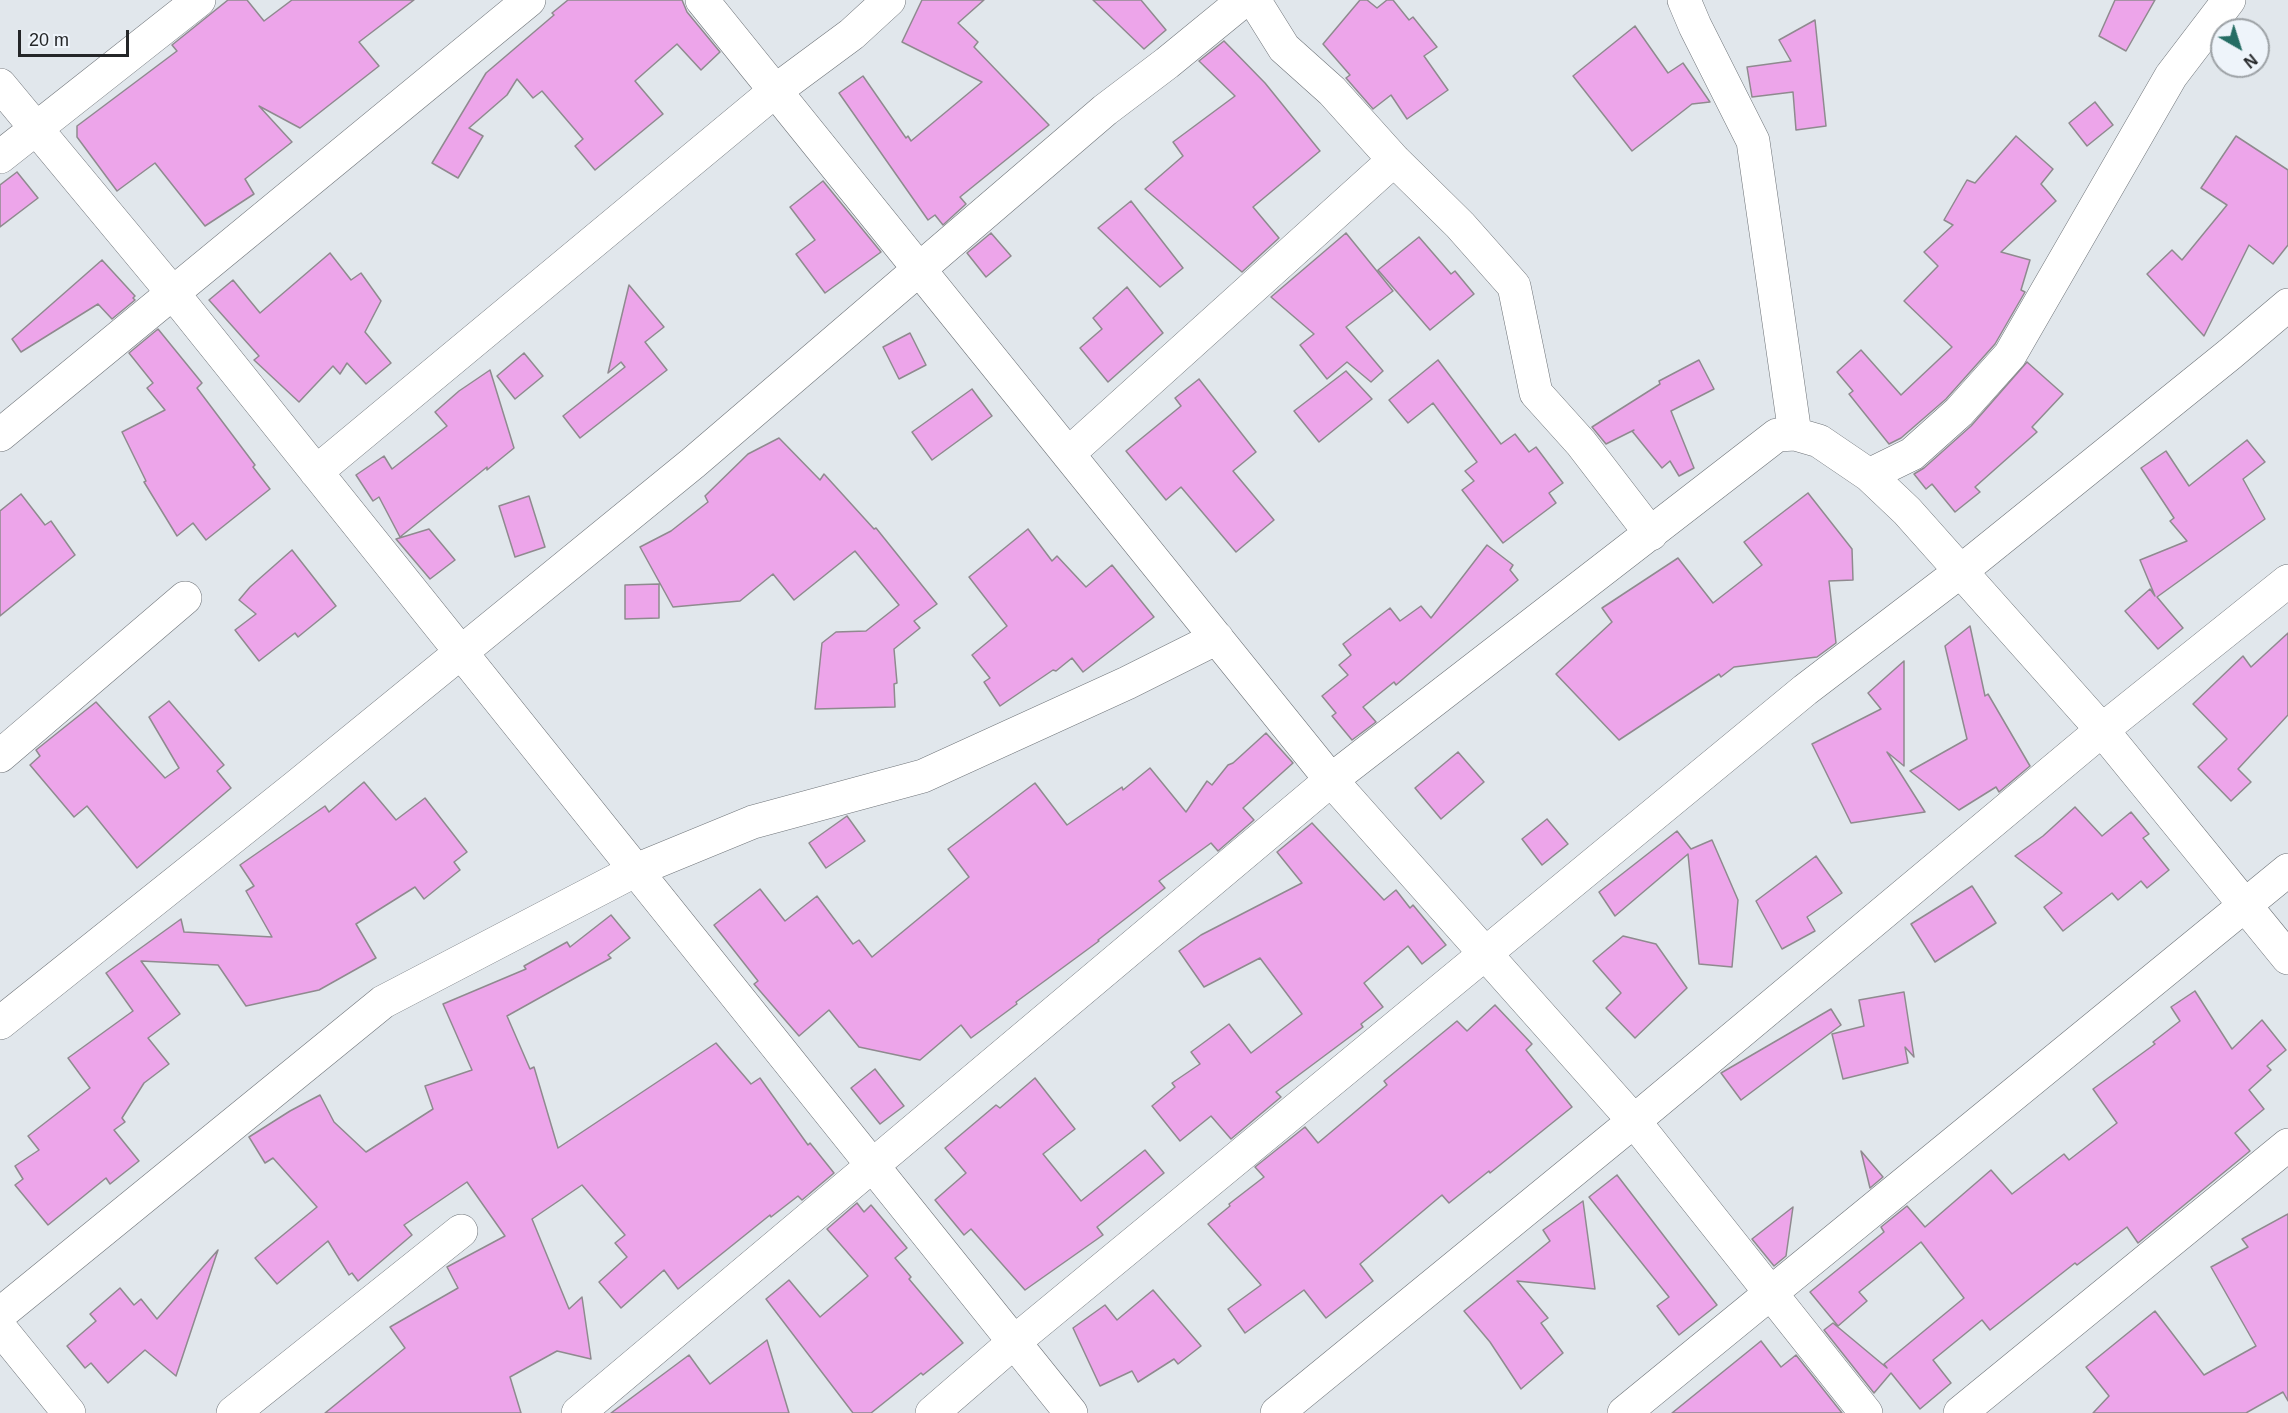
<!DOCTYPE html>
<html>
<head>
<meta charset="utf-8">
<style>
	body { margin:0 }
	#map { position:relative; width:2288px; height:1413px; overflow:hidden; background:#e1e7ec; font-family:Helvetica,sans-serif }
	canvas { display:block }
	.north { position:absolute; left:2210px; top:18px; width:60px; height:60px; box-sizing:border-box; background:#eef4fa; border:2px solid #9da2a6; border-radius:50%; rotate:141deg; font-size:16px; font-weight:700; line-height:24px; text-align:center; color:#242628 }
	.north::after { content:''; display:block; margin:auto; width:21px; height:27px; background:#256d64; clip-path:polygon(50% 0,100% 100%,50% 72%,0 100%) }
	.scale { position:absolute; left:18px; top:30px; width:111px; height:27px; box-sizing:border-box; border:3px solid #242628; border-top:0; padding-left:8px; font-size:18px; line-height:21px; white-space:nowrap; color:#242628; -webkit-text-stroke:4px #eef4fa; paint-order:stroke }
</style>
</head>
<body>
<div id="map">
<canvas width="2288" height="1413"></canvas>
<div class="north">N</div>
<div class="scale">20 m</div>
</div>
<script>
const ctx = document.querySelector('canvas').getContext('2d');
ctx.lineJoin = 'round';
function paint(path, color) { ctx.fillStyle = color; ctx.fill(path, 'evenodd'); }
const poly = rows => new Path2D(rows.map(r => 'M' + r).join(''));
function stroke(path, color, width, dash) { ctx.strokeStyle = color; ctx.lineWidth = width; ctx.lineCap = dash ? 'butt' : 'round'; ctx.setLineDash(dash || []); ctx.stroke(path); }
const building = poly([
	[228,0,247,0,264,21,292,0,414,0,359,42,379,66,300,128,259,106,292,142,245,179,254,194,205,226,155,163,117,191,77,137,77,126,177,51,172,45,228,0],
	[568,0,682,0,687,12,720,52,701,70,677,44,635,81,663,114,595,170,575,146,583,139,542,91,533,98,517,79,507,95,469,128,483,136,458,178,432,163,486,73,554,15,552,13,568,0],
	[922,0,984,0,958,23,978,42,974,47,1049,125,960,197,966,204,943,225,935,215,928,220,839,93,863,76,906,138,908,136,911,141,982,82,902,42,922,0],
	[1093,0,1141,0,1166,30,1144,49,1093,0],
	[1360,0,1367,0,1377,8,1387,0,1393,0,1409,20,1413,17,1437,47,1424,56,1448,90,1407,119,1391,95,1373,109,1346,78,1350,75,1323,44,1360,0],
	[2115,0,2155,0,2126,51,2099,36,2115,0],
	[1815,20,1826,126,1796,130,1793,92,1752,97,1747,67,1791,61,1779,40,1815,20],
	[1635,26,1668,73,1683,63,1710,102,1692,104,1632,151,1573,76,1635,26],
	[1224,41,1265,83,1320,151,1253,207,1279,238,1242,272,1145,189,1183,156,1173,142,1235,96,1199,61,1224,41],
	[2095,102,2113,125,2087,146,2069,123,2095,102],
	[2016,136,2053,169,2041,184,2056,201,2001,252,2030,260,2021,290,2025,292,1995,344,1946,399,1901,438,1889,444,1849,394,1853,391,1837,372,1861,350,1901,395,1952,347,1904,301,1938,266,1924,252,1953,225,1944,220,1967,180,1975,183,2016,136],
	[2236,136,2288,170,2288,245,2273,264,2249,245,2204,336,2147,274,2172,250,2182,260,2227,205,2201,188,2236,136],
	[17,172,38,198,0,227,0,185,17,172],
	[823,181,881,252,825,293,796,254,815,240,790,207,823,181],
	[1131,201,1183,268,1160,287,1098,228,1131,201],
	[991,233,1011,256,986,277,967,253,991,233],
	[1346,233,1393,291,1346,327,1383,371,1371,382,1347,362,1327,379,1300,345,1314,334,1271,297,1346,233],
	[1419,237,1451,274,1455,271,1474,294,1430,330,1378,270,1419,237],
	[330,253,351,280,361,273,381,301,365,332,391,363,366,384,347,363,340,374,333,366,299,402,254,360,259,356,209,300,233,280,260,313,330,253],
	[102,260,135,296,133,298,135,300,112,319,98,304,21,352,12,339,102,260],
	[629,285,664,327,645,342,667,370,580,438,563,416,625,367,621,362,608,373,629,285],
	[1127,287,1163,333,1108,382,1080,348,1102,329,1093,318,1127,287],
	[158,329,202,383,197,388,255,465,253,467,270,489,206,540,193,523,177,536,144,482,146,481,122,432,165,410,147,388,153,383,129,353,158,329],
	[910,333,926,365,899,379,883,347,910,333],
	[524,353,543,376,515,399,497,376,524,353],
	[1438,360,1501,444,1515,434,1529,452,1536,447,1563,483,1549,493,1556,503,1503,543,1462,490,1474,481,1465,471,1477,462,1433,403,1408,423,1389,400,1438,360],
	[1699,360,1714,389,1671,411,1694,468,1679,476,1670,461,1662,468,1632,431,1634,430,1606,444,1592,427,1660,384,1659,381,1699,360],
	[2027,362,2063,394,2032,427,2037,432,1975,487,1980,492,1955,512,1932,484,1926,489,1914,474,1924,468,1971,426,2027,362],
	[490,370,514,448,487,470,487,467,400,537,379,497,373,501,356,475,384,456,392,469,447,426,435,412,459,391,490,370],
	[1346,371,1372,399,1319,442,1294,411,1346,371],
	[1199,379,1256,452,1233,471,1274,520,1236,552,1181,487,1166,500,1126,451,1181,406,1175,398,1199,379],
	[972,389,992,416,932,460,912,432,972,389],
	[779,438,820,480,824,474,874,529,876,528,937,604,914,621,920,628,894,649,897,683,894,684,895,707,815,709,822,643,836,632,866,631,899,605,855,551,794,600,773,574,740,601,673,607,640,547,671,531,708,502,705,496,748,454,779,438],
	[2247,440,2265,462,2243,479,2265,519,2157,597,2183,628,2158,649,2125,611,2150,589,2155,596,2140,560,2187,541,2170,521,2174,518,2141,468,2166,451,2189,486,2247,440],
	[1808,493,1852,549,1853,580,1829,581,1836,643,1817,657,1734,667,1721,677,1719,674,1619,740,1556,674,1612,622,1602,608,1678,558,1713,603,1762,565,1744,542,1808,493],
	[21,494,45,525,51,521,75,555,0,616,0,511,21,494],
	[529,496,545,547,515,557,499,506,529,496],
	[429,529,455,560,430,579,396,539,429,529],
	[1028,529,1052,561,1057,556,1086,587,1112,565,1154,617,1083,672,1072,658,1056,671,1053,670,1000,706,984,682,990,678,972,655,1007,626,969,577,1028,529],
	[1487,545,1513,565,1510,570,1518,580,1396,685,1394,682,1363,707,1376,722,1352,740,1332,716,1336,713,1322,696,1348,675,1339,665,1351,655,1343,644,1390,608,1400,621,1421,606,1431,618,1487,545],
	[292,550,336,606,298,637,295,633,259,661,235,630,256,614,239,600,250,587,292,550],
	[659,584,659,618,625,619,625,585,659,584],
	[1970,626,1985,696,1988,694,2030,766,1999,792,1996,787,1959,810,1910,771,1967,739,1945,646,1970,626],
	[2288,633,2288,715,2238,769,2251,782,2231,801,2198,767,2227,739,2193,704,2243,656,2251,667,2288,633],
	[1904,661,1904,766,1887,752,1925,812,1851,823,1812,744,1881,709,1868,693,1904,661],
	[169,701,224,765,217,771,231,788,137,868,87,806,74,817,30,765,40,756,36,750,96,702,165,778,179,768,149,717,169,701],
	[1266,733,1293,763,1243,808,1254,820,1218,851,1211,843,1159,881,1165,888,1098,940,1099,941,1016,1002,1017,1004,971,1038,961,1025,920,1060,859,1047,829,1010,799,1036,754,984,758,981,714,925,760,889,785,921,817,896,853,944,859,940,872,957,969,877,948,849,1035,783,1067,825,1122,787,1123,790,1150,768,1186,812,1207,781,1212,785,1228,765,1233,763,1266,733],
	[1458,752,1484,782,1441,819,1415,788,1458,752],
	[364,782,396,820,425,798,467,852,454,862,460,870,424,899,415,887,356,924,376,958,319,990,246,1006,218,965,141,961,180,1014,148,1038,169,1064,144,1083,122,1118,125,1122,114,1130,139,1161,110,1184,106,1178,48,1225,15,1185,23,1179,15,1166,39,1150,28,1136,90,1088,68,1058,133,1011,106,973,181,919,184,932,272,937,246,891,254,886,240,865,325,806,329,812,364,782],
	[2075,807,2102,836,2131,812,2149,834,2143,838,2169,870,2147,888,2141,881,2118,900,2112,893,2063,931,2044,907,2062,893,2015,856,2043,836,2075,807],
	[847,816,865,841,826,868,809,843,847,816],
	[1547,819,1568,844,1542,865,1522,839,1547,819],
	[1312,823,1384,900,1396,890,1410,908,1413,905,1446,945,1422,964,1408,946,1364,983,1383,1007,1361,1024,1363,1027,1276,1092,1281,1097,1231,1139,1211,1116,1180,1141,1152,1106,1175,1087,1172,1083,1200,1064,1191,1052,1229,1024,1251,1053,1302,1014,1260,958,1204,987,1179,951,1201,935,1302,883,1277,852,1312,823],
	[1677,831,1691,849,1712,840,1738,900,1732,967,1699,964,1688,854,1615,916,1599,892,1677,831],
	[1816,856,1842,893,1807,917,1815,931,1782,949,1756,901,1816,856],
	[1972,886,1996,923,1935,962,1911,924,1972,886],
	[611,915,630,938,608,955,611,958,507,1016,530,1069,534,1067,558,1148,716,1043,751,1084,760,1078,808,1145,810,1143,834,1173,802,1200,798,1196,771,1217,770,1215,678,1289,664,1270,621,1308,599,1282,627,1257,615,1243,625,1235,582,1185,532,1219,569,1309,582,1297,591,1359,557,1351,510,1377,521,1413,325,1413,405,1348,390,1327,458,1288,447,1267,505,1236,467,1182,404,1225,412,1235,358,1281,352,1273,349,1275,328,1241,277,1284,255,1258,317,1207,273,1158,265,1163,249,1137,290,1111,320,1095,334,1122,366,1152,433,1109,425,1086,472,1070,443,1004,526,969,524,966,567,942,570,947,611,915],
	[1623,936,1656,944,1687,988,1635,1038,1606,1008,1621,993,1593,961,1623,936],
	[2195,991,2232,1049,2262,1020,2286,1050,2267,1066,2271,1070,2249,1090,2264,1109,2235,1133,2250,1151,2138,1243,2127,1227,2077,1265,2075,1263,1990,1330,1982,1320,1933,1360,1951,1383,1920,1409,1891,1373,1874,1393,1824,1330,1833,1323,1887,1368,1884,1364,1964,1298,1921,1242,1859,1292,1867,1301,1838,1326,1810,1292,1884,1232,1881,1227,1907,1206,1925,1227,1991,1170,2012,1194,2064,1154,2069,1160,2117,1123,2093,1089,2155,1044,2153,1042,2180,1021,2171,1007,2195,991],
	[1904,992,1914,1057,1905,1047,1908,1063,1843,1079,1832,1034,1864,1026,1859,1000,1904,992],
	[1495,1005,1532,1044,1526,1050,1572,1107,1490,1173,1489,1171,1449,1203,1442,1195,1360,1264,1373,1281,1326,1318,1304,1290,1245,1333,1228,1309,1261,1285,1208,1224,1230,1206,1229,1204,1264,1177,1255,1167,1305,1127,1318,1143,1387,1085,1384,1081,1457,1021,1467,1031,1495,1005],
	[1831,1009,1841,1025,1741,1100,1721,1073,1831,1009],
	[875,1069,904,1106,880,1124,851,1088,875,1069],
	[1035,1078,1075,1129,1043,1154,1081,1201,1145,1150,1164,1173,1097,1227,1103,1235,1025,1290,971,1229,964,1235,935,1200,966,1173,945,1148,996,1105,1000,1108,1035,1078],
	[1861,1151,1883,1177,1870,1188,1861,1151],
	[1617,1175,1717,1305,1679,1335,1657,1306,1669,1297,1589,1197,1617,1175],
	[1583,1201,1595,1289,1517,1281,1548,1318,1541,1323,1563,1353,1521,1389,1490,1342,1464,1311,1550,1241,1543,1230,1583,1201],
	[857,1203,864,1212,871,1205,907,1248,895,1258,911,1277,909,1279,963,1343,923,1375,921,1373,871,1413,853,1413,766,1299,789,1280,820,1317,868,1276,827,1229,857,1203],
	[1793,1207,1786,1256,1774,1266,1752,1239,1793,1207],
	[2288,1214,2288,1401,2283,1392,2246,1413,2093,1413,2109,1396,2086,1367,2155,1311,2204,1375,2256,1346,2211,1267,2248,1247,2242,1239,2288,1214],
	[218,1250,176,1376,145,1350,108,1383,91,1363,85,1368,67,1346,96,1321,90,1314,120,1288,134,1305,141,1299,157,1319,218,1250],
	[1153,1290,1201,1346,1178,1364,1174,1359,1138,1382,1132,1371,1100,1386,1073,1328,1105,1305,1117,1320,1153,1290],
	[767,1340,789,1413,611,1413,689,1355,710,1384,767,1340],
	[1761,1341,1781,1367,1796,1355,1842,1413,1672,1413,1761,1341]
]);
const street = poly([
	[702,0,1331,780,1634,1121,1866,1413],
	[1254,0,1284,48,1332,91,1394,160,1460,225,1514,286,1536,393,1581,443,1651,534],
	[1684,0,1695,26,1753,141,1795,434],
	[0,85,172,292,1071,1413],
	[0,157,199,0],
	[0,435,529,0],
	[1068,454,1394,160],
	[316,472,775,91,852,34,889,0],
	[1869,475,1912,454,1959,412,2010,355,2171,76,2229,0],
	[0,756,185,598],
	[0,1023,297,786,693,463,1105,110,1167,63,1244,0],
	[0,1314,383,1002,636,870,753,822,923,776,1127,683,1217,638],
	[0,1328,69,1413],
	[233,1413,461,1231],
	[578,1413,1331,780,1777,435,1795,434,1819,441,1869,475,1907,511,2102,730,2288,958],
	[932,1413,1014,1342,1805,690,1961,571,2230,354,2288,305],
	[1277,1413,1634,1121,2102,730,2288,581],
	[1624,1413,2288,870],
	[1960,1413,2288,1145]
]);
paint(building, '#eda5ea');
stroke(building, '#8f8a8f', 1.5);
stroke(street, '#6f7479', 34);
stroke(street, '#fff', 33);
</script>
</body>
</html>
